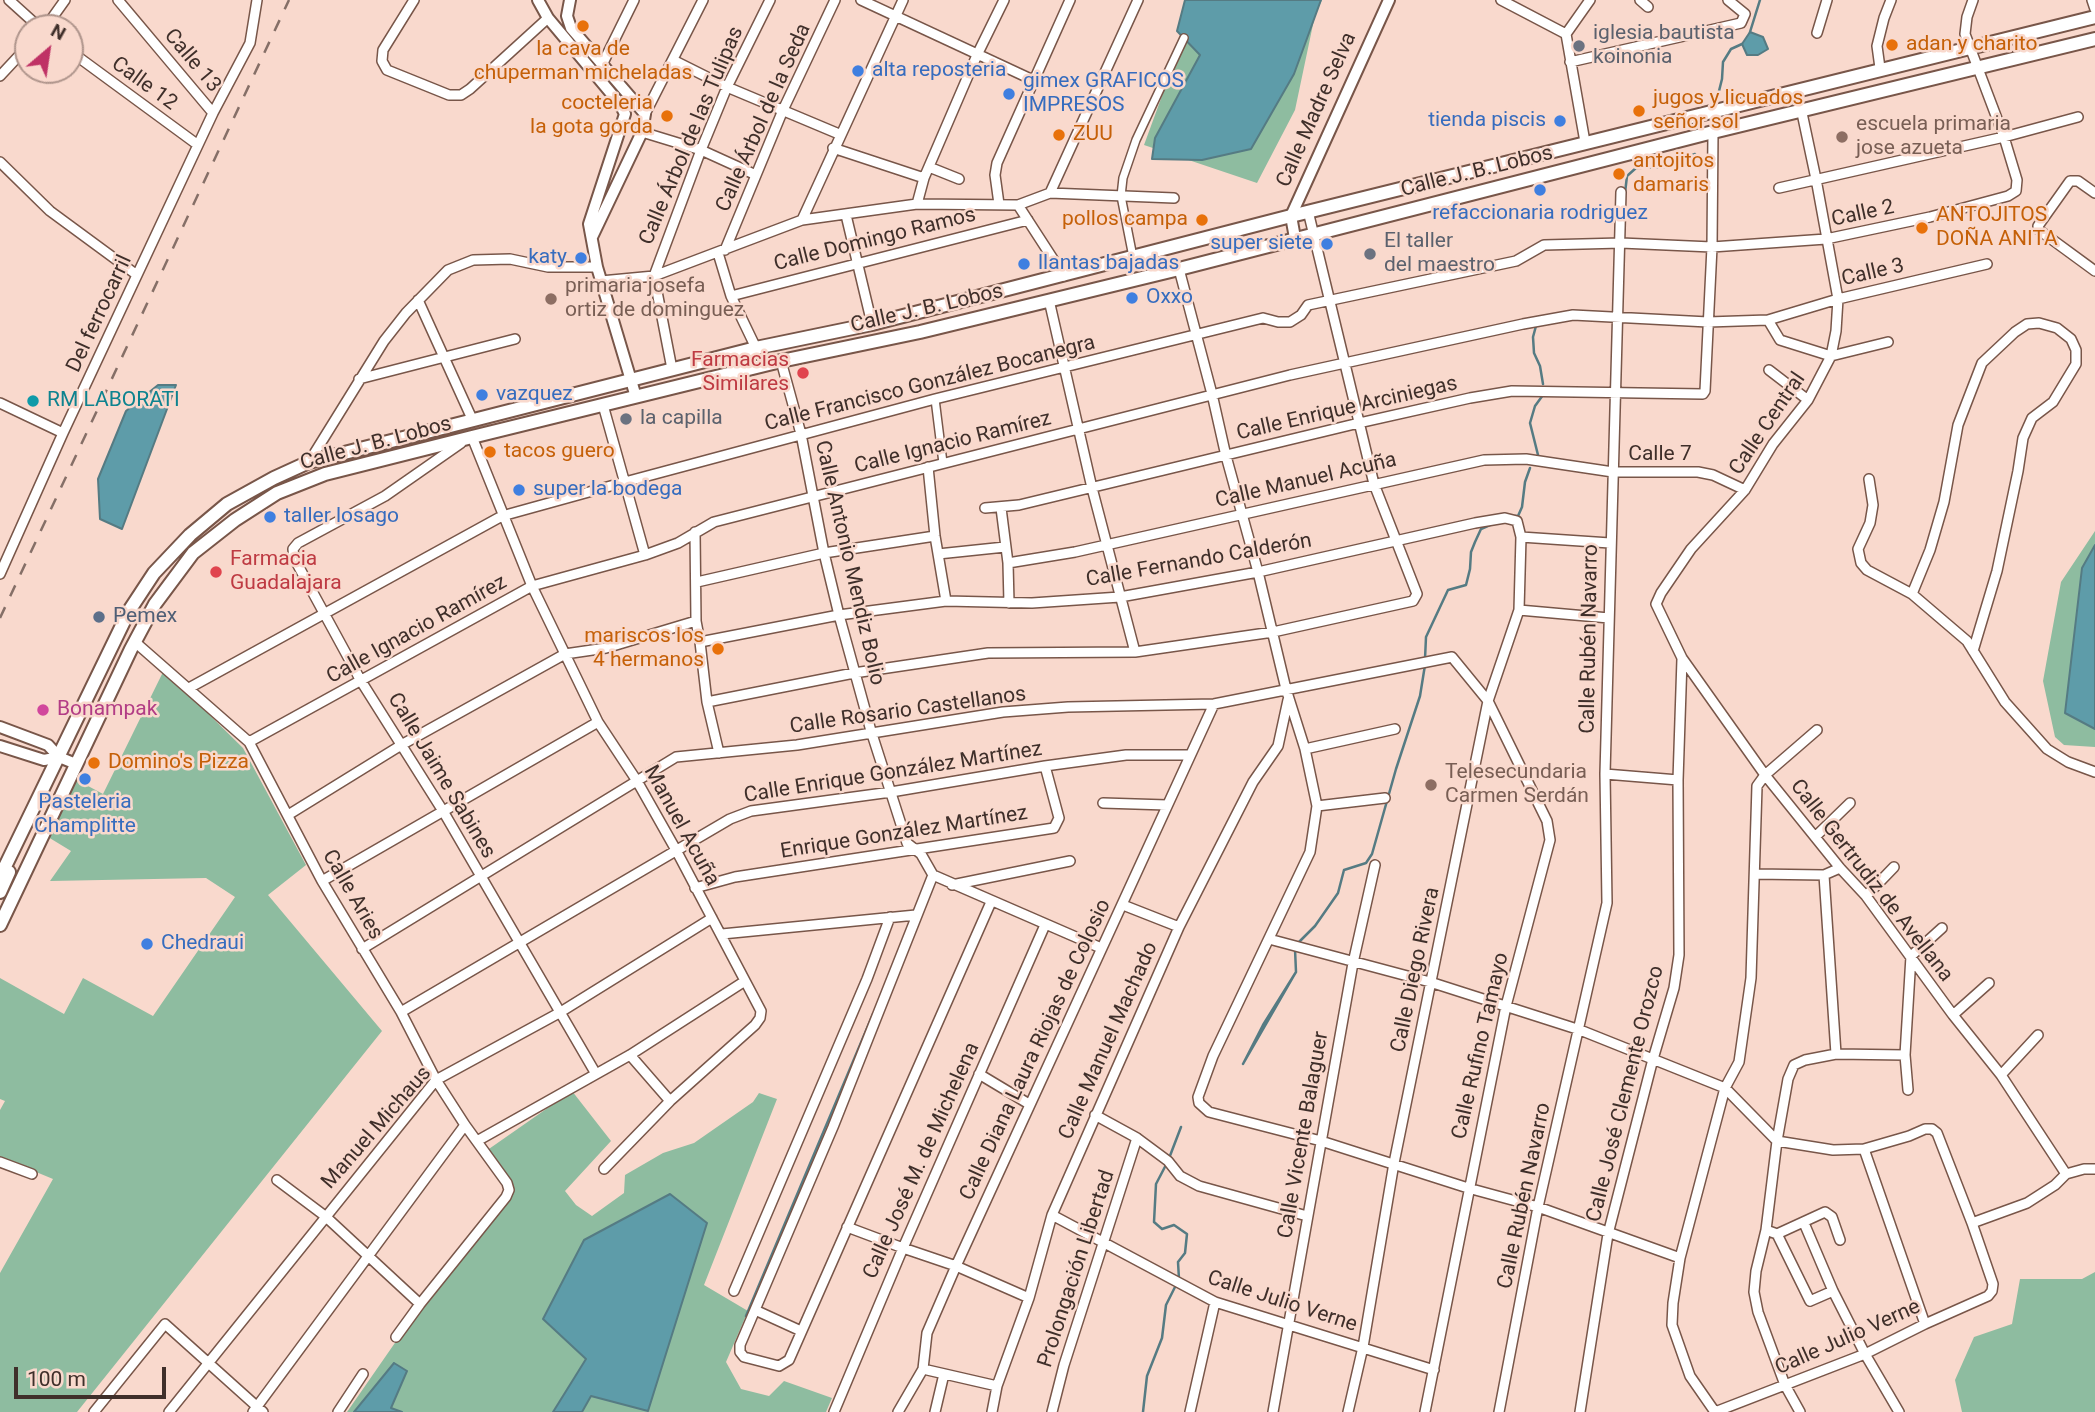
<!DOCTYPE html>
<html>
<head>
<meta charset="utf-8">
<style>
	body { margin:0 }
	#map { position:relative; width:2095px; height:1412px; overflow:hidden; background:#f9d9cd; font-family:Roboto,sans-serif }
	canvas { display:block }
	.north { position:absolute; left:14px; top:14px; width:70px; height:70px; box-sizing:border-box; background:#f9d9cd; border:2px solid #af958c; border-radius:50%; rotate:29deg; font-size:19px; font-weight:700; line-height:28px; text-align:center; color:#3f2f2a }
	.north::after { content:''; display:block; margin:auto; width:24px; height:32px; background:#bf3265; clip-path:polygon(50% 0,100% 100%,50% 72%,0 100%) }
	.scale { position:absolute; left:14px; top:1367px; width:152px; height:32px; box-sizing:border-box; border:4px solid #3f2f2a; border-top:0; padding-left:9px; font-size:21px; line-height:24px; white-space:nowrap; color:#3f2f2a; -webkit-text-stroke:5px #f9d9cd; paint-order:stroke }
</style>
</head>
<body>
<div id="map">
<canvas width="2095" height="1412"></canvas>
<div class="north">N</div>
<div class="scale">100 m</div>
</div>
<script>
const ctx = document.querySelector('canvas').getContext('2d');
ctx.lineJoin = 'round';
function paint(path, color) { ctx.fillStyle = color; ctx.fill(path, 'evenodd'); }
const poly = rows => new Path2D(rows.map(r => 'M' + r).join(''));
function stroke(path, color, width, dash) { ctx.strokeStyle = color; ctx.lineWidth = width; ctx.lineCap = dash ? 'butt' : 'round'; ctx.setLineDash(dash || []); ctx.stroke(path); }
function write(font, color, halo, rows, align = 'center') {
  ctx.font = font + ' Roboto,sans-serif'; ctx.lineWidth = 5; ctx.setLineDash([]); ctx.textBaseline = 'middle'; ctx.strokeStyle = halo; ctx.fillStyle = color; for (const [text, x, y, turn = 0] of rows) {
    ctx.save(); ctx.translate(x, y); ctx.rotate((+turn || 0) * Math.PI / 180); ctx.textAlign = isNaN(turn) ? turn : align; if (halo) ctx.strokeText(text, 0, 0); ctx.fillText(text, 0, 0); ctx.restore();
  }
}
const green = poly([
	[1190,0,1322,0,1315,15,1295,110,1257,183,1144,145,1177,55],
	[2095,531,2095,747,2064,745,2055,737,2043,681,2061,582],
	[164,670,243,748,306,865,268,895,382,1031,77,1412,0,1412,0,1273,53,1179,0,1157,0,1110,5,1101,0,1099,0,978,64,1014,83,978,153,1016,235,897,206,878,50,881,71,851,48,837,75,779,103,794],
	[572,1091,611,1141,565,1191,576,1205,592,1216,624,1193,625,1175,663,1153,694,1143,753,1102,759,1093,777,1099,704,1285,748,1311,726,1362,741,1389,769,1396,784,1381,832,1398,826,1412,347,1412,458,1252,511,1187,486,1151],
	[2095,1272,2095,1412,1962,1412,1955,1380,1974,1337,2012,1324,2020,1279,2082,1279]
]);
const water = poly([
	[1185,0,1321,0,1294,74,1251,149,1202,160,1152,159,1155,138,1200,55,1177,31,1185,0],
	[1750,32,1763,37,1768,49,1758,55,1747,55,1742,44,1750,32],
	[158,385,176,385,122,529,100,519,98,479,126,411,158,385],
	[2095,545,2095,729,2065,713,2082,568,2095,545],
	[670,1194,707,1223,648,1411,591,1396,582,1412,553,1412,586,1359,543,1319,584,1240,670,1194],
	[394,1363,407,1371,391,1408,402,1412,354,1412,394,1363]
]);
const stream = poly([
	[1750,32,1760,0],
	[1717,99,1722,79,1723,62,1731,49,1742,44],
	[1625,193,1627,176,1636,168,1664,167,1695,154],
	[1536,326,1533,337,1534,353,1540,366,1543,384],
	[1538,455,1530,423,1535,406,1543,395],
	[1515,516,1518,516,1522,507,1525,482,1530,468],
	[1425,659,1426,637,1448,590,1466,585,1470,569,1471,552,1475,542,1481,529,1490,525],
	[1298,943,1315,926,1338,893,1344,870,1366,863,1372,854,1396,769,1420,696,1425,665],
	[1295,949,1296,972,1263,1025,1243,1064,1296,972],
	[746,1316,873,1014],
	[1143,1412,1147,1376,1162,1338,1166,1305,1179,1279,1178,1262,1185,1253,1187,1234,1174,1225,1162,1229,1154,1222,1156,1184,1168,1161,1181,1127]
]);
const pedestrian = poly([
	[1133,257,1121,196,1123,178,1136,140,1184,38],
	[935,399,943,463]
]);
const minor = poly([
	[9,0,40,28],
	[118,0,213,113],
	[414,0,383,50,382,61,387,70,449,95,461,95,470,89,548,18],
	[861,0,1033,80],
	[1501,0,1566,34],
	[1640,0,1648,7],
	[2092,0,2095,9],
	[45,28,65,0],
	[1817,33,1827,0],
	[1566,34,1585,142],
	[1566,34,1590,0],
	[70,51,198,145],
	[673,60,727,87,839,134],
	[1570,62,1741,23,1745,14,1728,0],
	[602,65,634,0],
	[1880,68,1877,46,1884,18,1891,0],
	[0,76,28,46],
	[1802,113,1816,179,1838,299,1836,331,1831,356,1808,400,1773,444,1745,490,1691,549,1661,593,1656,604,1682,658,1765,775,1840,868,1866,896,1953,1015,2001,1075,2066,1174],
	[645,114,703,0],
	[642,132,701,150,756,175],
	[833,148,924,178],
	[0,162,50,211,137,275],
	[929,167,959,179],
	[1779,188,2004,137,2078,117],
	[1050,193,1138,0],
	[2095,193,2078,181,2070,181,2038,226,2039,230,2095,271],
	[917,204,924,178,977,55,1004,0],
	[999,204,995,175,997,163,1070,0],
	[1018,205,1064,276],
	[846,215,872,324],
	[802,220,903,0],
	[725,250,783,110,835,0],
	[718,253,731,296,756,348],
	[1179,269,1212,394,1226,456,1258,572,1286,689,1305,749,1317,806,1310,852,1213,1056,1198,1097,1199,1103,1209,1112,1321,1141,1468,1188,1538,1207,1680,1258],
	[601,281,654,276,802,220,917,204,1018,205,1050,193,1174,198],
	[731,296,1028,220],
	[418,300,473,421],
	[1049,300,1092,488,1135,652],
	[1768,320,1838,299,1987,264],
	[781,361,801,434,824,553,839,615,871,731,907,843,921,854,933,875,833,1127,740,1345,740,1352,744,1357,779,1366,789,1360,991,902],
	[672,369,654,276,701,150,727,87,770,0],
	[1769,370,1808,400],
	[359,379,515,339],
	[0,403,63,433],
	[603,405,645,555],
	[472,437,532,586,598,722,637,781,676,850,761,1011,760,1018,755,1025,670,1101,604,1169],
	[461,443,385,496,298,543,293,549,294,558,361,681,443,811,596,1074],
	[309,462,384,341,406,313,448,270,473,260,510,259,548,267,597,267],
	[928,467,935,536,946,601],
	[1869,479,1873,505,1870,523,1858,549,1861,563,1867,570,1912,594,1967,641,2005,702,2047,749,2068,762,2095,772],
	[985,508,1019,505,1359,423,1470,398,1512,391,1703,394,1705,391,1712,247,1713,132],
	[1001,508,1008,563,1009,603],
	[695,532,696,621,700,642,707,702,719,753],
	[1521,537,1610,543],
	[938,554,1005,547],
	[1008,563,1075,552,1484,460,1526,459,1613,472,1698,472,1713,475,1745,490],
	[0,574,63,433,213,113,250,43,257,0],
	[697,582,824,553,935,536],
	[1912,594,1930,550,1944,502,1958,425,1982,363,2015,332,2027,324,2039,323,2057,328,2071,339,2076,350,2076,364,2053,402,2032,418,2023,438,2018,471,1997,571,1973,651],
	[1519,610,1609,618],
	[135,642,249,742,322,881,401,1012,436,1080,465,1125,507,1183,509,1190,506,1197,420,1304,396,1337],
	[700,642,839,615,946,601,1032,603,1120,597,1258,572,1475,523,1505,518,1517,521,1521,537,1519,610,1488,701,1394,1163,1363,1347,1348,1412],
	[189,688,502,516,625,482,935,399,1263,318,1278,322,1290,322,1301,315,1308,305,1516,261,1544,245,1621,243,1712,247,1826,239,1930,217,2008,196,2016,191,2017,180,2004,137,1965,34,1967,17,1973,0],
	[707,702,854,673,988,653,1135,652,1273,632,1413,601,1417,594,1374,484,1308,211],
	[249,742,532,586,645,555,678,543,714,522,1290,375,1523,324,1573,315,1708,322,1768,320,1780,340,1831,356,1888,342],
	[1305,749,1395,729],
	[1605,774,1678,780],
	[1103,803,1167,805],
	[1317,806,1385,798],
	[288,815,403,744,565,654,606,648,696,621],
	[1815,837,1850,803],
	[1755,874,1824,875],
	[933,875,1101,948],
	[322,881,598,722],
	[952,885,1070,861],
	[695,888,735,877,1054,828,1059,818,1045,766],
	[1866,896,1894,867],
	[1123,905,1179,927],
	[722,934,916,915],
	[1269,939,1430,982,1580,1030,1725,1088,1777,1141,1833,1150,1864,1149,1909,1136,1925,1129,1932,1129,1937,1133,1972,1223,1993,1284,1992,1291,1988,1296,1925,1324,1865,1354,1715,1412],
	[362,949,676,757,797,745,1003,712,1068,707,1214,704,1452,657,1488,701,1547,821,1550,840,1506,1006,1425,1412],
	[401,1012,730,819,751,811,891,792,1045,766,1126,755,1190,755],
	[1953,1015,1989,983],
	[1836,1054,1824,875,1840,868],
	[630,1055,670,1101],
	[979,1074,1029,1104],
	[2001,1075,2038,1035],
	[1908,1090,1905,1055,1911,956,1942,928],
	[1095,1115,1137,1138,1168,1161,1180,1176,1199,1186,1307,1216],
	[477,1141,630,1055,745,981],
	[1864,1149,1925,1324],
	[0,1162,32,1174],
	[277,1180,325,1216,420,1304],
	[1052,1215,1215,1302,1434,1370],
	[1804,1223,1833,1291,1865,1354,1899,1412],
	[1972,1223,2027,1203,2055,1185,2066,1174,2084,1169,2095,1169],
	[847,1227,903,1248,956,1266,1029,1298],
	[1766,1230,1777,1234,1810,1301,1833,1291],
	[1777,1234,1825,1212,1832,1217,1840,1240],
	[734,1291,867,979,890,917],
	[755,1310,801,1331],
	[923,1369,997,1386],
	[94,1412,165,1324,263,1412],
	[169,1412,436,1080,559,1013,712,918],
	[253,1412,465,1125],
	[338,1412,363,1374],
	[834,1412,903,1248,1045,925],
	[898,1412,923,1369,927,1333,956,1266,1214,704],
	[935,1412,944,1374],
	[992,1412,997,1386,1029,1298,1052,1215,1179,927,1253,782,1278,746,1288,700],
	[1052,1412,1064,1365,1137,1138],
	[1190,1412,1215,1302],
	[1273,1412,1353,963,1375,865],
	[1499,1412,1538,1207,1607,903,1605,774,1621,192],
	[1580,1412,1608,1234,1653,1059,1674,988,1679,955,1678,780,1682,659],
	[1715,1412,1690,1376,1672,1325,1673,1303,1680,1258,1725,1088,1739,1062,1751,978,1757,786,1765,775,1817,730],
	[1800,1412,1785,1385,1758,1312,1754,1292,1756,1271,1766,1230,1777,1141,1788,1079,1794,1065,1805,1060,1836,1054,1905,1055]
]);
const tertiary = poly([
	[538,0,548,18,620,104,625,114,589,224,597,267,636,397],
	[570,0,567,16,571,28,645,114,642,132,592,237],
	[1295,238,1291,216,1389,0],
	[0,727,48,745,59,757,76,764],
	[0,746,44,760,59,757]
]);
const secondary = poly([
	[0,877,129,611,154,573,190,535,227,504,274,478,309,462,756,348,872,324,1291,216,2095,17],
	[0,892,9,872],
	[0,925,131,649,155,604,193,553,235,520,277,493,325,474,472,437,781,361,920,332,1179,269,1713,132,2095,39]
]);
const rail = poly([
	[0,618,289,0]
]);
const markers = [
	[583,26,7,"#e8710a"],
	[1892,45,7,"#e8710a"],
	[1579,46,7,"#6b7280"],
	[858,71,7,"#3f7fe0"],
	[1009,94,7,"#3f7fe0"],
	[1639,111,7,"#e8710a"],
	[667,116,7,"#e8710a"],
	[1560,121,7,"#3f7fe0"],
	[1059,135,7,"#e8710a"],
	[1842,137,7,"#8d6e63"],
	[1619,174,7,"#e8710a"],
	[1540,190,7,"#3f7fe0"],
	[1202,220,7,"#e8710a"],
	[1922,228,7,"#e8710a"],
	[1327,244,7,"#3f7fe0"],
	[1370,254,7,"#6b7280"],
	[581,258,7,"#3f7fe0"],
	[1024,264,7,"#3f7fe0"],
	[1132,298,7,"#3f7fe0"],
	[551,299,7,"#8d6e63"],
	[803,373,7,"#e0444e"],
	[482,395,7,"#3f7fe0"],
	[33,401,7,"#0f9aa8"],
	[626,419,7,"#6b7280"],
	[490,452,7,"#e8710a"],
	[519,490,7,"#3f7fe0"],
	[270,517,7,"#3f7fe0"],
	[216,572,7,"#e0444e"],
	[99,617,7,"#5c6f8a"],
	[718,649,7,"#e8710a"],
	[43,710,7,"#d1479c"],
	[94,763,7,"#e8710a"],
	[85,779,7,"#3f7fe0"],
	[1431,785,7,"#8d6e63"],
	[147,944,7,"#3f7fe0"]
];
const worshipNames = [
	["iglesia bautista",1593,34],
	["koinonia",1593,58],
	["El taller",1384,242],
	["del maestro",1384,266],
	["la capilla",640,419]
];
const foodNames = [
	["adan y charito",1906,45],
	["la cava de",583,50,"center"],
	["chuperman micheladas",583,74,"center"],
	["jugos y licuados",1653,99],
	["señor sol",1653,123],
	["cocteleria",653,104,"right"],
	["la gota gorda",653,128,"right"],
	["ZUU",1073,135],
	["antojitos",1633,162],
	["damaris",1633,186],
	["ANTOJITOS",1936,216],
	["DOÑA ANITA",1936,240],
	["pollos campa",1188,220,"right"],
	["tacos guero",504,452],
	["mariscos los",704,637,"right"],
	["4 hermanos",704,661,"right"],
	["Domino's Pizza",108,763]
];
const streetNames = [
	["Calle 13",192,61,50],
	["Calle 12",144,84,36],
	["Calle Madre Selva",1317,110,-66],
	["Calle Árbol de la Seda",764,118,-66],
	["Calle Árbol de las Tulipas",692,136,-67],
	["Calle J. B. Lobos",1477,172,-14],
	["Calle 2",1863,214,-12],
	["Calle Domingo Ramos",875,240,-14],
	["Calle 3",1873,273,-13],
	["Calle J. B. Lobos",927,309,-13],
	["Del ferrocarril",100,314,-65],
	["Calle Francisco González Bocanegra",930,384,-14],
	["Calle Enrique Arciniegas",1347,409,-13],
	["Calle Central",1768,424,-56],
	["Calle Ignacio Ramírez",953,443,-14],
	["Calle J. B. Lobos",376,444,-15],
	["Calle 7",1660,455],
	["Calle Manuel Acuña",1306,481,-13],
	["Calle Fernando Calderón",1199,561,-10],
	["Calle Antonio Mendiz Bolio",849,563,77],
	["Calle Ignacio Ramírez",417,630,-29],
	["Calle Rubén Navarro",1590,639,-89],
	["Calle Rosario Castellanos",908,711,-8],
	["Calle Enrique González Martínez",893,773,-9],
	["Calle Jaime Sabines",441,776,59],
	["Manuel Acuña",681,826,61],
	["Enrique González Martínez",904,833,-9],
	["Calle Gertrudiz de Avellana",1871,881,52],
	["Calle Aries",352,895,60],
	["Calle Diego Rivera",1416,970,-78],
	["Calle Manuel Machado",1109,1041,-66],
	["Calle Rufino Tamayo",1481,1046,-77],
	["Calle Diana Laura Riojas de Colosio",1036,1050,-65],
	["Calle José Clemente Orozco",1626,1094,-76],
	["Manuel Michaus",377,1128,-49],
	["Calle Vicente Balaguer",1304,1135,-80],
	["Calle José M. de Michelena",922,1161,-66],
	["Calle Rubén Navarro",1525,1196,-78],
	["Prolongación Libertad",1077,1269,-72],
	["Calle Julio Verne",1282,1302,18],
	["Calle Julio Verne",1848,1338,-24]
];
const shopNames = [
	["alta reposteria",872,71],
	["gimex GRAFICOS",1023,82],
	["IMPRESOS",1023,106],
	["tienda piscis",1546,121,"right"],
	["refaccionaria rodriguez",1540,214,"center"],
	["super siete",1313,244,"right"],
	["katy",567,258,"right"],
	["llantas bajadas",1038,264],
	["Oxxo",1146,298],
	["vazquez",496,395],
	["super la bodega",533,490],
	["taller losago",284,517],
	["Pasteleria",85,803,"center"],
	["Champlitte",85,827,"center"],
	["Chedraui",161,944]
];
const educationNames = [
	["escuela primaria",1856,125],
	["jose azueta",1856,149],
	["primaria josefa",565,287],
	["ortiz de dominguez",565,311],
	["Telesecundaria",1445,773],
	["Carmen Serdán",1445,797]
];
const healthNames = [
	["Farmacias",789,361],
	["Similares",789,385],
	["Farmacia",230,560,"left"],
	["Guadalajara",230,584,"left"]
];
const cultureNames = [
	["RM LABORATI",47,401]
];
const serviceNames = [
	["Pemex",113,617]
];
const hotelNames = [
	["Bonampak",57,710]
];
paint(green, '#8ebca0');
paint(water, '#5e9ca9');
stroke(water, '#557b83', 2);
stroke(stream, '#557b83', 2.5);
stroke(pedestrian, '#785649', 10);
stroke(minor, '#785649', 12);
stroke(tertiary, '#785649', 14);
stroke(secondary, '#785649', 16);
stroke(pedestrian, '#fff', 7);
stroke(minor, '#fff', 9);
stroke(tertiary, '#fff', 10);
stroke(secondary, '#fff', 12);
stroke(rail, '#856f67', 2.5, [12, 12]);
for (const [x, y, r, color] of markers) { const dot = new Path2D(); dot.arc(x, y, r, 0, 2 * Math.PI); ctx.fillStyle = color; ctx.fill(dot); stroke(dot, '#f9d9cd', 2.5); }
write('21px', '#5b616d', '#f9d9cd', worshipNames, 'left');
write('21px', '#c56008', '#f9d9cd', foodNames, 'left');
write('21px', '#3f2f2a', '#f9d9cd', streetNames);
write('21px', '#366cbe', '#f9d9cd', shopNames, 'left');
write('21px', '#785e54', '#f9d9cd', educationNames, 'left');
write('21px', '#be3a42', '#f9d9cd', healthNames, 'right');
write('21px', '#0d838f', '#f9d9cd', cultureNames, 'left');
write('21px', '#4e5e75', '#f9d9cd', serviceNames, 'left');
write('21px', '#b23c85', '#f9d9cd', hotelNames, 'left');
</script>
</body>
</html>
